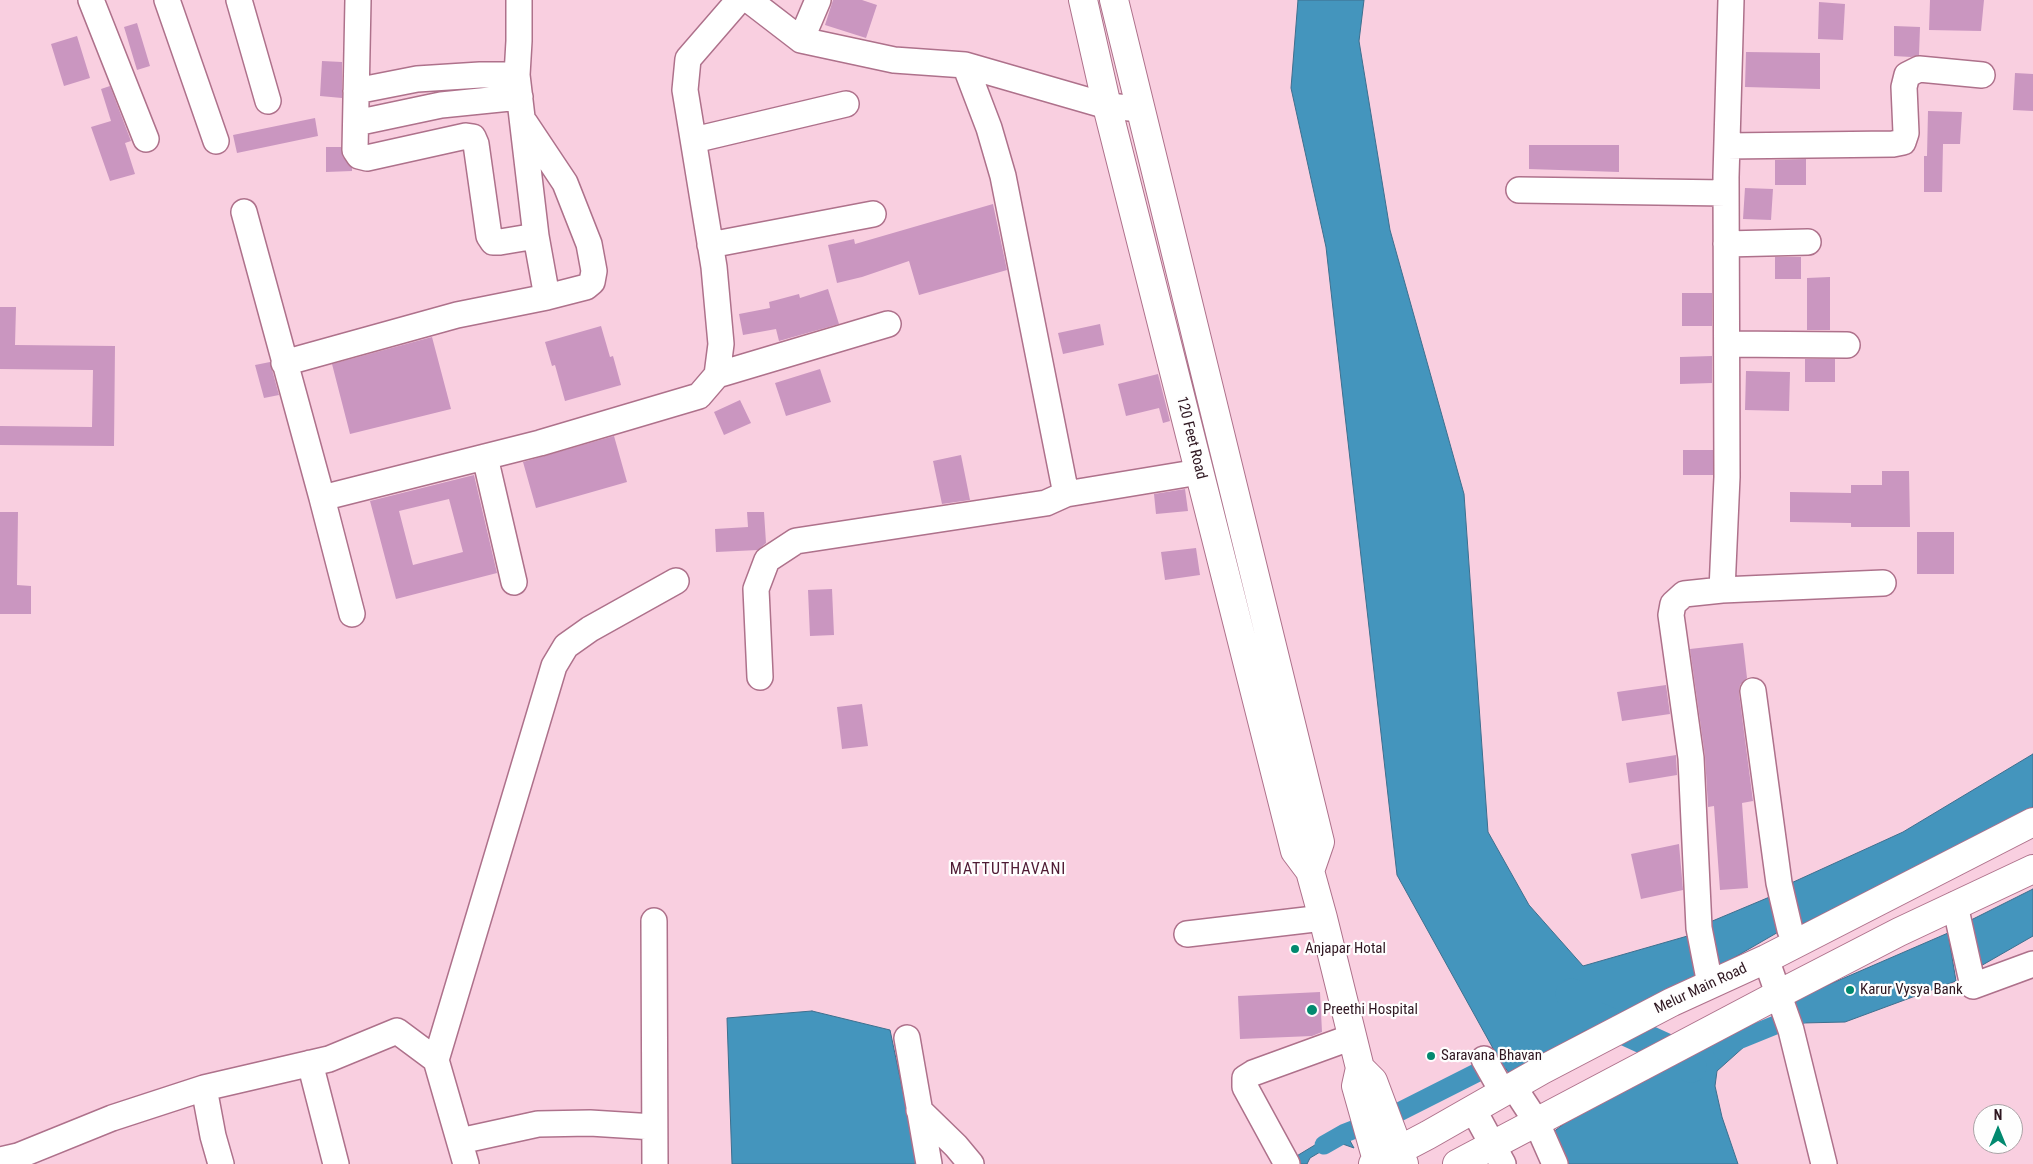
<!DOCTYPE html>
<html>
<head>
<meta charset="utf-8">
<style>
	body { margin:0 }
	#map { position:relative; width:2033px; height:1164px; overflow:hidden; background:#f9cfe0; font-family:"Roboto Condensed",sans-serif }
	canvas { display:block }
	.north { position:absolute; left:1973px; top:1104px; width:50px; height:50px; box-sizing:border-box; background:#fefefe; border:1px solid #aba2a6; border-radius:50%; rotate:0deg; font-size:14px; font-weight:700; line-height:20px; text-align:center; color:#2f1721 }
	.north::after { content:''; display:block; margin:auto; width:18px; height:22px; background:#02896f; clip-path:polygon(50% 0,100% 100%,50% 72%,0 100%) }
</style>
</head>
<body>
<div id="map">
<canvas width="2033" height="1164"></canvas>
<div class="north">N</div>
</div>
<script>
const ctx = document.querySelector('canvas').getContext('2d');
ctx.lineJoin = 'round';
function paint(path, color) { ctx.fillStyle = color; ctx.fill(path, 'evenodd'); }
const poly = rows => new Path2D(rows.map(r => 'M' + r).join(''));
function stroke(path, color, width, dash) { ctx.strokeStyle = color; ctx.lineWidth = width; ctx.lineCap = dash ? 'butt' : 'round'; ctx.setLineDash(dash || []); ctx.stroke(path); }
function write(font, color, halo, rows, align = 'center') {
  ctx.font = font + ' "Roboto Condensed",sans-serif'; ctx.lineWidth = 4.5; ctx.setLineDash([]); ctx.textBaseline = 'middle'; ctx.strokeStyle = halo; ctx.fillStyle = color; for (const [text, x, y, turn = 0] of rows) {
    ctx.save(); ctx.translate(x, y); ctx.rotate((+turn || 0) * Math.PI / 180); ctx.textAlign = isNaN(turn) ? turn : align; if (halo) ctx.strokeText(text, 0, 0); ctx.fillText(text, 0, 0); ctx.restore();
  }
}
const water = poly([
	[1298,0,1364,0,1359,41,1390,230,1464,494,1488,832,1529,905,1583,966,1691,935,1701,974,1603,1021,1509,1073,1500,1061,1397,875,1326,247,1291,88,1298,0],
	[2033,754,2033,807,1799,926,1789,884,1903,832,2033,754],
	[2033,889,2033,936,1979,967,1971,920,2033,889],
	[1772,896,1780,931,1718,967,1710,922,1772,896],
	[1948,933,1956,981,1845,1022,1802,1023,1797,1016,1791,1001,1948,933],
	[812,1011,890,1030,918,1164,732,1164,727,1018,812,1011],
	[1739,1033,1746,1045,1717,1071,1715,1086,1722,1117,1738,1164,1564,1164,1552,1133,1578,1113,1692,1053,1739,1033],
	[1343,1128,1354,1148,1337,1142,1310,1158,1307,1164,1296,1164,1295,1157,1343,1128]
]);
const canal = poly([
	[1723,1051,1736,1041,1800,1015],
	[1324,1145,1345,1133,1399,1112,1500,1061]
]);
const river = poly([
	[1571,994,1592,1015,1684,1057,1691,1067]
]);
const building = poly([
	[833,0,862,0,877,5,866,38,825,25],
	[1930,0,1984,0,1981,31,1929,30],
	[1819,2,1845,4,1843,40,1818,39],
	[137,23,150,66,137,70,124,27],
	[1894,26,1920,27,1919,55,1911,57,1894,56],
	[77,36,90,78,64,86,51,44],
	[1746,52,1820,53,1820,89,1745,87],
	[322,61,342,62,342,98,320,96],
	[2015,73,2033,74,2033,111,2013,110],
	[110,86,131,141,125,143,135,174,110,181,91,127,111,121,101,89],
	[1928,111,1962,112,1960,144,1943,144,1942,192,1924,192,1924,156,1927,156],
	[315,118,318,136,237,153,233,135],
	[1529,145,1619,145,1619,172,1529,169],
	[326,147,341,147,343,157,352,168,352,171,326,172],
	[1806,159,1806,185,1775,185,1775,160],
	[1745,188,1773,189,1771,220,1743,219],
	[993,204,1007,270,919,295,909,261,862,277,837,283,828,245,854,239,855,244],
	[1775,257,1801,257,1801,279,1775,279],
	[1830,277,1830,330,1807,330,1807,278],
	[828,289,839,324,779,341,776,329,743,335,739,314,770,308,769,302,799,294,800,298],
	[1682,293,1712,293,1712,326,1682,326],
	[0,307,16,307,15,345,115,346,114,446,0,445,0,426,92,427,93,370,0,369],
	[1100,324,1104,345,1063,354,1058,333],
	[601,326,610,357,613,356,621,385,565,401,555,365,552,366,545,342],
	[432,337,451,409,350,434,332,364],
	[1712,356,1712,383,1680,384,1680,357],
	[1805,359,1835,359,1835,382,1805,382],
	[270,362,279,395,264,398,255,365],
	[820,369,831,402,786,416,775,383],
	[1746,371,1790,372,1789,411,1745,410],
	[1158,374,1170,421,1163,423,1159,408,1126,416,1118,384],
	[740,400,751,423,724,435,714,412],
	[614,436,627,482,536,508,523,462],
	[1683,450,1713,450,1713,475,1683,475],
	[961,455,970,500,942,504,933,461],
	[1882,471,1909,471,1910,527,1851,527,1851,523,1790,522,1790,492,1851,493,1851,485,1882,485],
	[474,475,497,573,396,599,370,501],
	[449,499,463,552,413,565,399,511],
	[1185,489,1188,511,1156,514,1154,494],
	[0,512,18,512,17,585,31,586,31,614,0,614],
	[747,512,764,512,766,543,758,550,716,552,715,529,748,527],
	[1917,532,1954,532,1954,574,1917,574],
	[1196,548,1200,575,1165,580,1161,552],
	[832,589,834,635,810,636,808,590],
	[1743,643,1747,678,1740,685,1739,693,1753,801,1742,803,1748,888,1720,890,1714,806,1708,807,1705,756,1690,649],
	[1666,685,1670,714,1622,721,1617,692],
	[862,704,868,746,842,749,837,707],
	[1676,755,1677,775,1629,783,1626,763],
	[1679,844,1683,890,1641,899,1631,854],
	[1320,992,1322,1032,1312,1036,1240,1039,1238,996]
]);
const minor = poly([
	[91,0,146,139],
	[167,0,216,141],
	[239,0,268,101],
	[358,0,355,150,359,156,367,158,466,136,473,137,476,144,489,236,493,242,500,242,536,236],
	[749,0,801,40,894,60,965,65,1107,106,1141,109],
	[801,40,818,0],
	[356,91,417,79,480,75,517,75],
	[356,123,441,105,520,97],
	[525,123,565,183,589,244,594,271,592,282,586,287,547,297],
	[694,140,846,104],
	[1727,146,1893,144,1903,142,1906,133,1904,87,1907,75,1919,69,1982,75],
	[1519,190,1726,193],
	[244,212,322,498],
	[1726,244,1808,242],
	[710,245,873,214],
	[1727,344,1847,345],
	[284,363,457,315,547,297,536,236,517,75,519,41,519,0],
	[717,375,888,324],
	[485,457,514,582],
	[1066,494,1199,472],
	[1722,590,1883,583],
	[352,614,322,498,540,443,699,396,717,375,721,344,714,267,685,90,688,59,739,0],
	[760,677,756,589,767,560,796,541,1046,503,1066,494,1003,176,989,128,965,65],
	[1753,691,1779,883,1790,930,1797,943],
	[1955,905,1973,986,2033,964],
	[654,921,655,1164],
	[1187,934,1323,918],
	[1766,959,1791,1030,1824,1164],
	[1710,984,1699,928,1691,758,1671,615,1673,604,1684,594,1722,590,1727,477,1726,177,1731,0],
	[907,1038,929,1164],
	[1484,1059,1497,1082,1505,1091],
	[436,1060,554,666,566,646,590,629,676,581],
	[310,1063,336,1164],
	[1513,1086,1536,1121,1555,1164],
	[204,1088,213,1136,221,1164],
	[1473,1109,1503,1164],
	[919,1110,956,1146,971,1164],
	[460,1141,538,1124,590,1123,654,1127],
	[0,1160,18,1156,112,1118,204,1088,329,1059,397,1031,436,1060,466,1164],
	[1287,1164,1245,1087,1245,1078,1253,1073,1352,1037]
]);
const major = poly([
	[1083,0,1107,106,1295,851,1310,871,1323,918,1360,1068,1356,1086,1378,1164],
	[1114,0,1320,842,1310,871],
	[1363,1071,1373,1081,1404,1164],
	[1373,1164,1428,1135,1542,1070,1672,1002,1766,959,2033,822],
	[1457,1164,1779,994,1899,932,2033,869]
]);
const markers = [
	[1295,949,5,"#02896f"],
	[1850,990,5,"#02896f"],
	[1312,1010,6,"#02896f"],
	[1431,1056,5,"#02896f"]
];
const streetNames = [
	["120 Feet Road",1191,438,76],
	["Melur Main Road",1701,989,-25]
];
const poiNames = [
	["Anjapar Hotal",1305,949],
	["Karur Vysya Bank",1860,990],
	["Preethi Hospital",1323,1010],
	["Saravana Bhavan",1441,1056]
];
const neighbourhoodNames = [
	["MATTUTHAVANI",1008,870]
];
paint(water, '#4495bd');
stroke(water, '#3e6f8e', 1);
stroke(canal, '#4495bd', 19);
stroke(river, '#4495bd', 31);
paint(building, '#ca96c0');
stroke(minor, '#ae718b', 28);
stroke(major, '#ae718b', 30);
stroke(minor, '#fff', 25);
stroke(major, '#fff', 28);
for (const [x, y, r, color] of markers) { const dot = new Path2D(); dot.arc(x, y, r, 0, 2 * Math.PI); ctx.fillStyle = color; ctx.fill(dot); stroke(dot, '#fefefe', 2); }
write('15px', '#2f1721', '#fefefe', streetNames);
write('15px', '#2f1721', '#fefefe', poiNames, 'left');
ctx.letterSpacing = '1px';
write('16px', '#4e1a33', '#fefefe', neighbourhoodNames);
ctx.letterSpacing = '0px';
</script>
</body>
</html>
